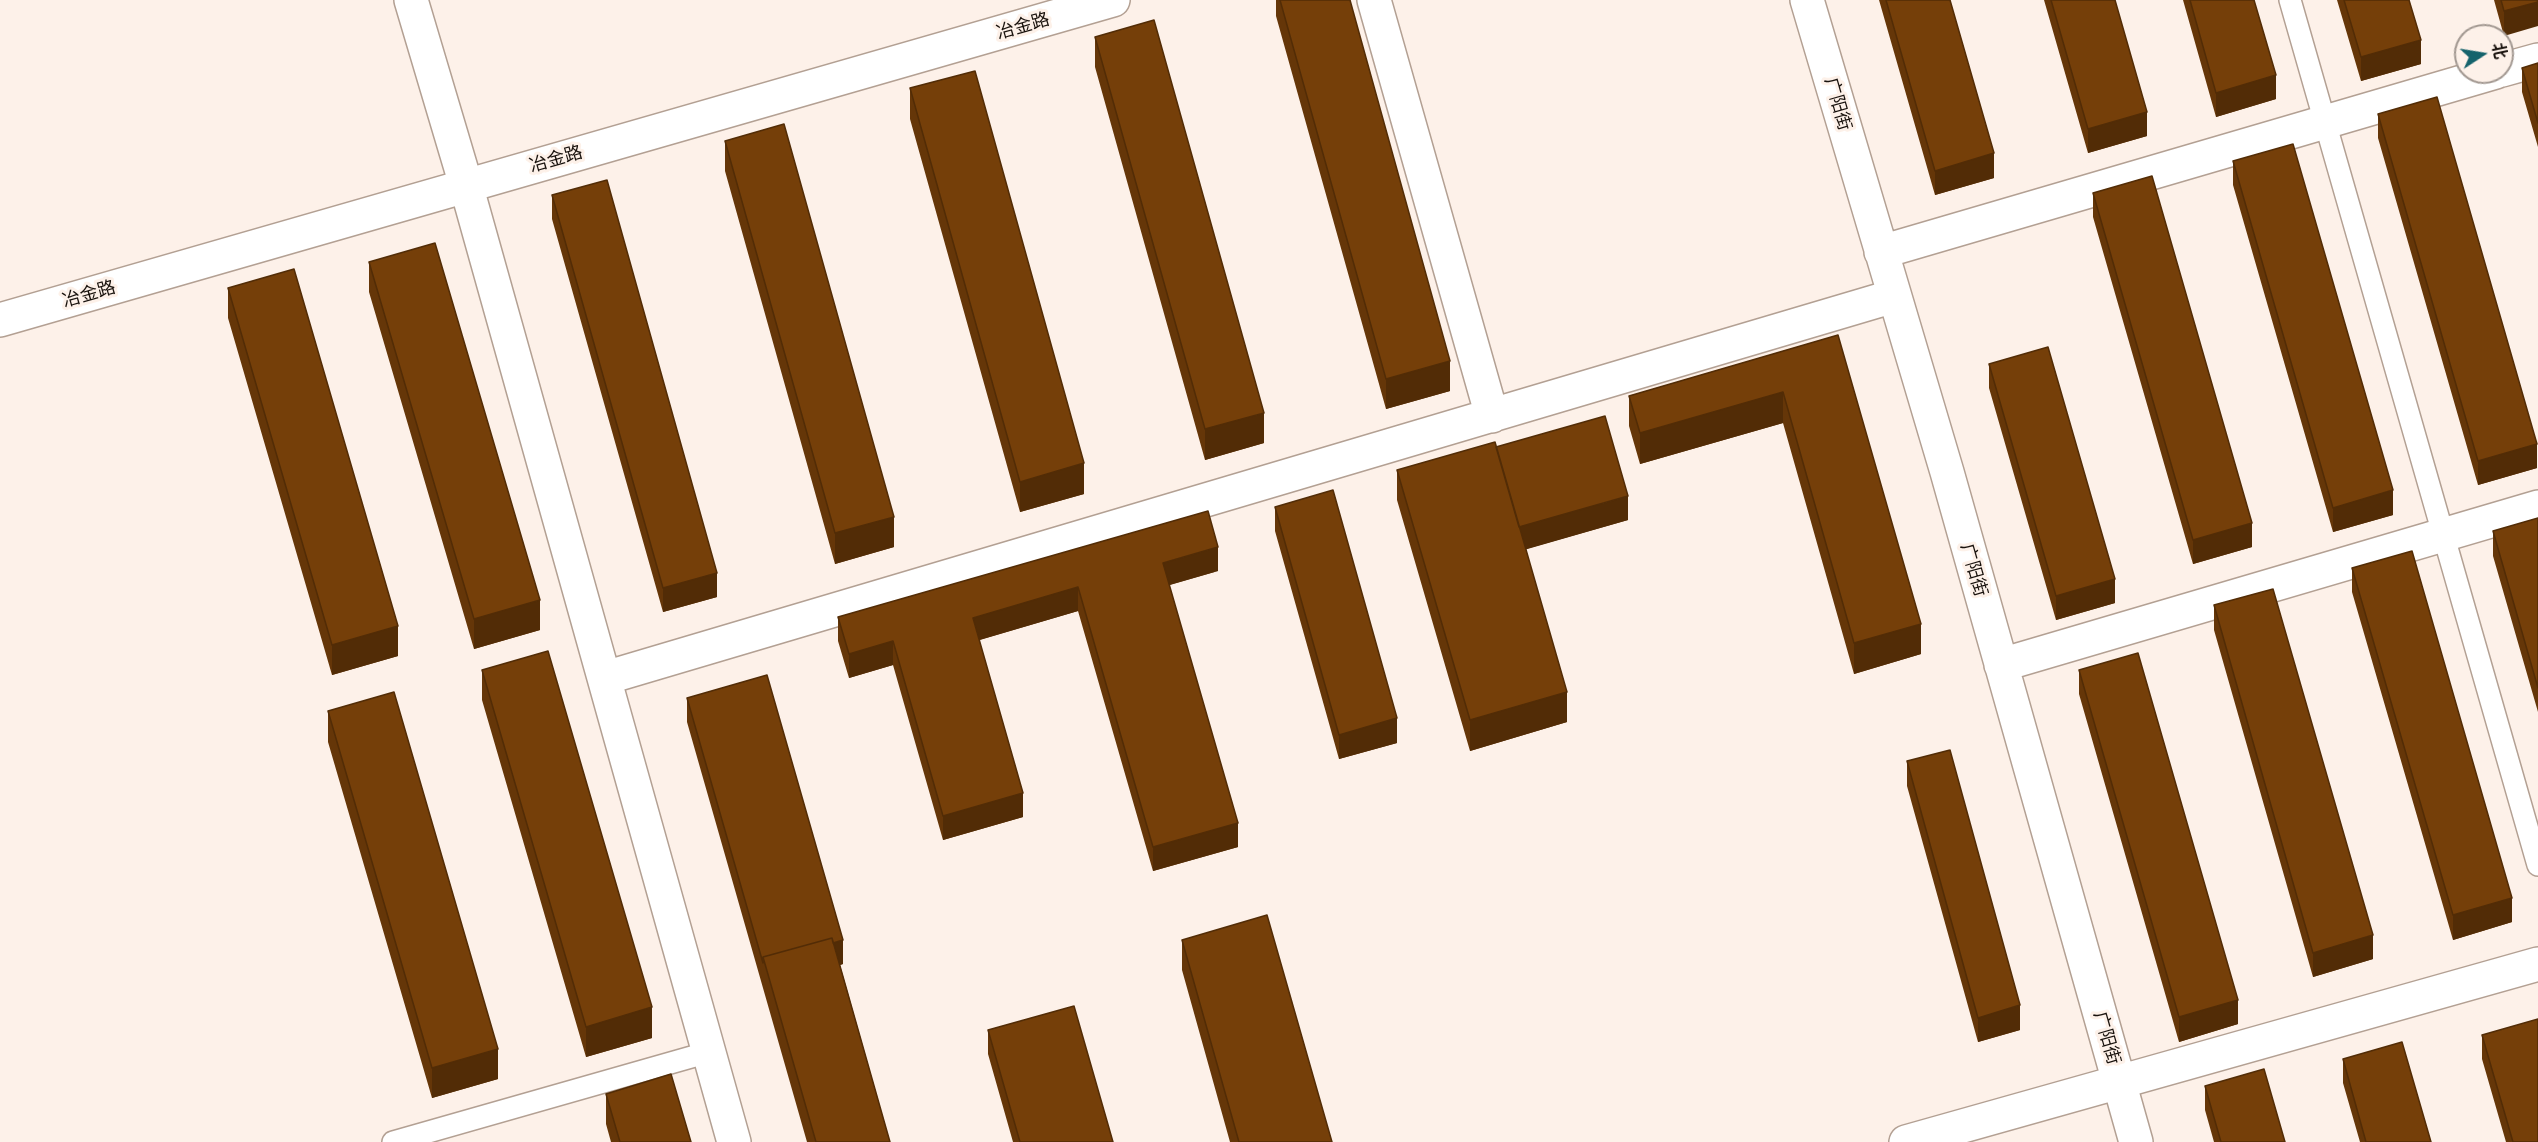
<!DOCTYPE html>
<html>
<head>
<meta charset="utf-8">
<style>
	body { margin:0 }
	#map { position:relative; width:2538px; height:1142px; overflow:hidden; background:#fdf1e9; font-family:"Asap Condensed","Noto Sans SC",sans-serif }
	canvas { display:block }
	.north { position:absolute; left:2454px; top:24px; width:60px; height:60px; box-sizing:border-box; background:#fdf1e9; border:2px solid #a29891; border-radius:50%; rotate:78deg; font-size:16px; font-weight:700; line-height:24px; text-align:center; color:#19120d }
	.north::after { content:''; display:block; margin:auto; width:21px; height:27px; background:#15636c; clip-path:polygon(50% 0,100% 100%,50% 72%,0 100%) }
</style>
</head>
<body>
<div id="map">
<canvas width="2538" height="1142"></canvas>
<div class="north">北</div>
</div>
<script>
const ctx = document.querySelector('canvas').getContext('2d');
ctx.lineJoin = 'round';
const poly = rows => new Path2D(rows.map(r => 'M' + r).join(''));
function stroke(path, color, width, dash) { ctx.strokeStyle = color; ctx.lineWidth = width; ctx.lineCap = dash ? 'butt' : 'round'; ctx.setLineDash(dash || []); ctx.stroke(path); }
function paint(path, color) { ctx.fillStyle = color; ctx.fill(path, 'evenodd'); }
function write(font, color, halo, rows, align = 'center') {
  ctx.font = font + ' "Asap Condensed","Noto Sans SC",sans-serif'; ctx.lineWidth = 6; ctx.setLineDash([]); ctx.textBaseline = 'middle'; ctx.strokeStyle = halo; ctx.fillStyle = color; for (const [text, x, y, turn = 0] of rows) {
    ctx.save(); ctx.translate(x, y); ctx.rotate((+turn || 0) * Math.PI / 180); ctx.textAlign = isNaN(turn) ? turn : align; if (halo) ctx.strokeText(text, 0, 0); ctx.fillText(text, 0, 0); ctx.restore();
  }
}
const lane = poly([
	[2290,0,2538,865],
	[393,1142,709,1052]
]);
const street = poly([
	[411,0,466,185,734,1142],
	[1374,0,1492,416],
	[1807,0,1947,472,2136,1142],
	[2502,70,2538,60],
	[1881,252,2496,72],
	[2001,665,2538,507],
	[605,678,1894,296],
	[1906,1142,2538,964]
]);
const secondary = poly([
	[0,320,1113,0]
]);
const wall = poly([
	[1276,0,1350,0,1450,391,1386,409,1276,16],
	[1879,0,1950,0,1994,178,1935,195],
	[2044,0,2115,0,2147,136,2088,153],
	[2183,0,2254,0,2276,99,2216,117],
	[2337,0,2409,0,2421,64,2361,81],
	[2494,0,2538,0,2504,36],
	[1095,37,1264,443,1205,460,1095,67],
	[2538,63,2538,147,2522,92,2522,68],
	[910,88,1084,494,1020,512,910,119],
	[2378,114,2537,468,2478,485,2378,138],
	[725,141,894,547,835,564,725,171],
	[2233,161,2393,515,2333,532,2233,185],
	[2093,193,2252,547,2193,564,2093,217],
	[552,195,717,597,663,612,552,219],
	[369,262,540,630,474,649,369,292],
	[228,288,398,656,332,675,228,318],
	[1838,335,1921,654,1854,674,1783,423,1640,464,1629,426,1629,396],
	[1989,364,2115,603,2056,620,1989,388],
	[1496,447,1628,520,1526,549,1567,722,1470,751,1397,500,1397,470],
	[1275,507,1397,743,1339,759,1275,531],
	[2538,518,2538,712,2493,556,2493,531],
	[2352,568,2512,922,2453,940,2352,592],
	[1218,571,1169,585,1238,847,1153,871,1078,611,979,640,1023,817,943,840,893,665,849,678,838,641,838,617],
	[2214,605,2373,959,2313,977,2214,630],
	[482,670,652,1038,586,1057,482,700],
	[2079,670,2238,1024,2179,1042,2079,694],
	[687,698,843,964,840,965,890,1142,807,1142,687,722],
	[328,711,498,1079,432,1098,328,742],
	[1907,761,2020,1030,1978,1042,1907,786],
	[1182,940,1332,1142,1230,1142,1182,970],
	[988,1030,1113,1142,1013,1142,988,1054],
	[2482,1035,2538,1142,2506,1142,2482,1059],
	[2343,1059,2431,1142,2360,1142,2343,1083],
	[2205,1086,2285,1142,2214,1142,2205,1110],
	[606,1094,691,1142,611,1142,606,1124]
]);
const shadedWall = poly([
	[2538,2,2538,26,2504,36,2504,11],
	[2421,40,2421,64,2361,81,2361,57],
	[2276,75,2276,99,2216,117,2216,93],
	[2147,112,2147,136,2088,153,2088,129],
	[1994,153,1994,178,1935,195,1935,171],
	[1450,361,1450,391,1386,409,1386,379],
	[1783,392,1783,423,1640,464,1640,433],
	[1264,413,1264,443,1205,460,1205,429],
	[2537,444,2537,468,2478,485,2478,461],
	[1084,463,1084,494,1020,512,1020,482],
	[2393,490,2393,515,2333,532,2333,508],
	[1628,496,1628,520,1517,552,1517,528],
	[894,517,894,547,835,564,835,533],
	[2252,523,2252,547,2193,564,2193,540],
	[1218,547,1218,571,1163,587,1163,563],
	[717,573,717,597,663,612,663,588],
	[2115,579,2115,603,2056,620,2056,596],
	[1078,587,1078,611,973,642,973,618],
	[540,600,540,630,474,649,474,619],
	[1921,624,1921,654,1854,674,1854,643],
	[398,626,398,656,332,675,332,645],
	[893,641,893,665,849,678,849,654],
	[1567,692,1567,722,1470,751,1470,720],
	[1397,718,1397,743,1339,759,1339,735],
	[1023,793,1023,817,943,840,943,816],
	[1238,823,1238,847,1153,871,1153,847],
	[2512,898,2512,922,2453,940,2453,915],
	[2373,935,2373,959,2313,977,2313,953],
	[843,940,843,964,771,985,765,963],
	[2238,1000,2238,1024,2179,1042,2179,1017],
	[2020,1005,2020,1030,1978,1042,1978,1018],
	[652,1007,652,1038,586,1057,586,1027],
	[498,1049,498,1079,432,1098,432,1068]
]);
const building = poly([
	[1280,0,1350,0,1450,361,1386,379,1280,0],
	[1886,0,1950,0,1994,153,1935,171,1886,0],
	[2051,0,2115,0,2147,112,2088,129,2051,0],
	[2190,0,2254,0,2276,75,2216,93,2190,0],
	[2344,0,2409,0,2421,40,2361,57,2344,0],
	[2501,0,2538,0,2538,2,2504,11,2501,0],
	[1154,20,1264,413,1205,429,1095,37,1154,20],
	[2538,63,2538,123,2522,68,2538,63],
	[975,71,1084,463,1020,482,910,88,975,71],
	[2437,97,2537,444,2478,461,2378,114,2437,97],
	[784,124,894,517,835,533,725,141,784,124],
	[2293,144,2393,490,2333,508,2233,161,2293,144],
	[2152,176,2252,523,2193,540,2093,193,2152,176],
	[607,180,717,573,663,588,552,195,607,180],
	[435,243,540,600,474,619,369,262,435,243],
	[294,269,398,626,332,645,228,288,294,269],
	[1838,335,1921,624,1854,643,1783,392,1640,433,1629,396,1838,335],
	[2048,347,2115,579,2056,596,1989,364,2048,347],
	[1605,416,1628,496,1519,527,1496,447,1605,416],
	[1495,442,1567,692,1470,720,1397,470,1495,442],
	[1333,490,1397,718,1339,735,1275,507,1333,490],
	[1208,511,1218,547,1163,563,1238,823,1153,847,1078,587,973,618,1023,793,943,816,893,641,849,654,838,617,1208,511],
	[2538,518,2538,688,2493,531,2538,518],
	[2412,551,2512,898,2453,915,2352,568,2412,551],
	[2273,589,2373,935,2313,953,2214,605,2273,589],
	[548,651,652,1007,586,1027,482,670,548,651],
	[2138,653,2238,1000,2179,1017,2079,670,2138,653],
	[767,675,843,940,833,943,832,938,763,957,763,963,687,698,767,675],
	[394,692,498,1049,432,1068,328,711,394,692],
	[1950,750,2020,1005,1978,1018,1907,761,1950,750],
	[1267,915,1332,1142,1239,1142,1182,940,1267,915],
	[832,938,890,1142,816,1142,763,957,832,938],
	[1074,1006,1113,1142,1020,1142,988,1030,1074,1006],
	[2538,1019,2538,1142,2513,1142,2482,1035,2538,1019],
	[2402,1042,2431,1142,2366,1142,2343,1059,2402,1042],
	[2264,1069,2285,1142,2221,1142,2205,1086,2264,1069],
	[671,1074,691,1142,620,1142,606,1094,671,1074]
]);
const streetNames = [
	["冶金路",1023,26,-16],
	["广阳街",1838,104,74],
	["冶金路",556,159,-16],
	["冶金路",89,294,-16],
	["广阳街",1974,570,74],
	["广阳街",2107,1038,74]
];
stroke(lane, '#b3a093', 24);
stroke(street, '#b3a093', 36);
stroke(secondary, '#b3a093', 36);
stroke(lane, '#fff', 21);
stroke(street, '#fff', 33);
stroke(secondary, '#fff', 33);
paint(wall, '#653608');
paint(shadedWall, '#522c06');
paint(building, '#753f09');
stroke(building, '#522c06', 1.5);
write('18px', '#19120d', '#fdf1e9', streetNames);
</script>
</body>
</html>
